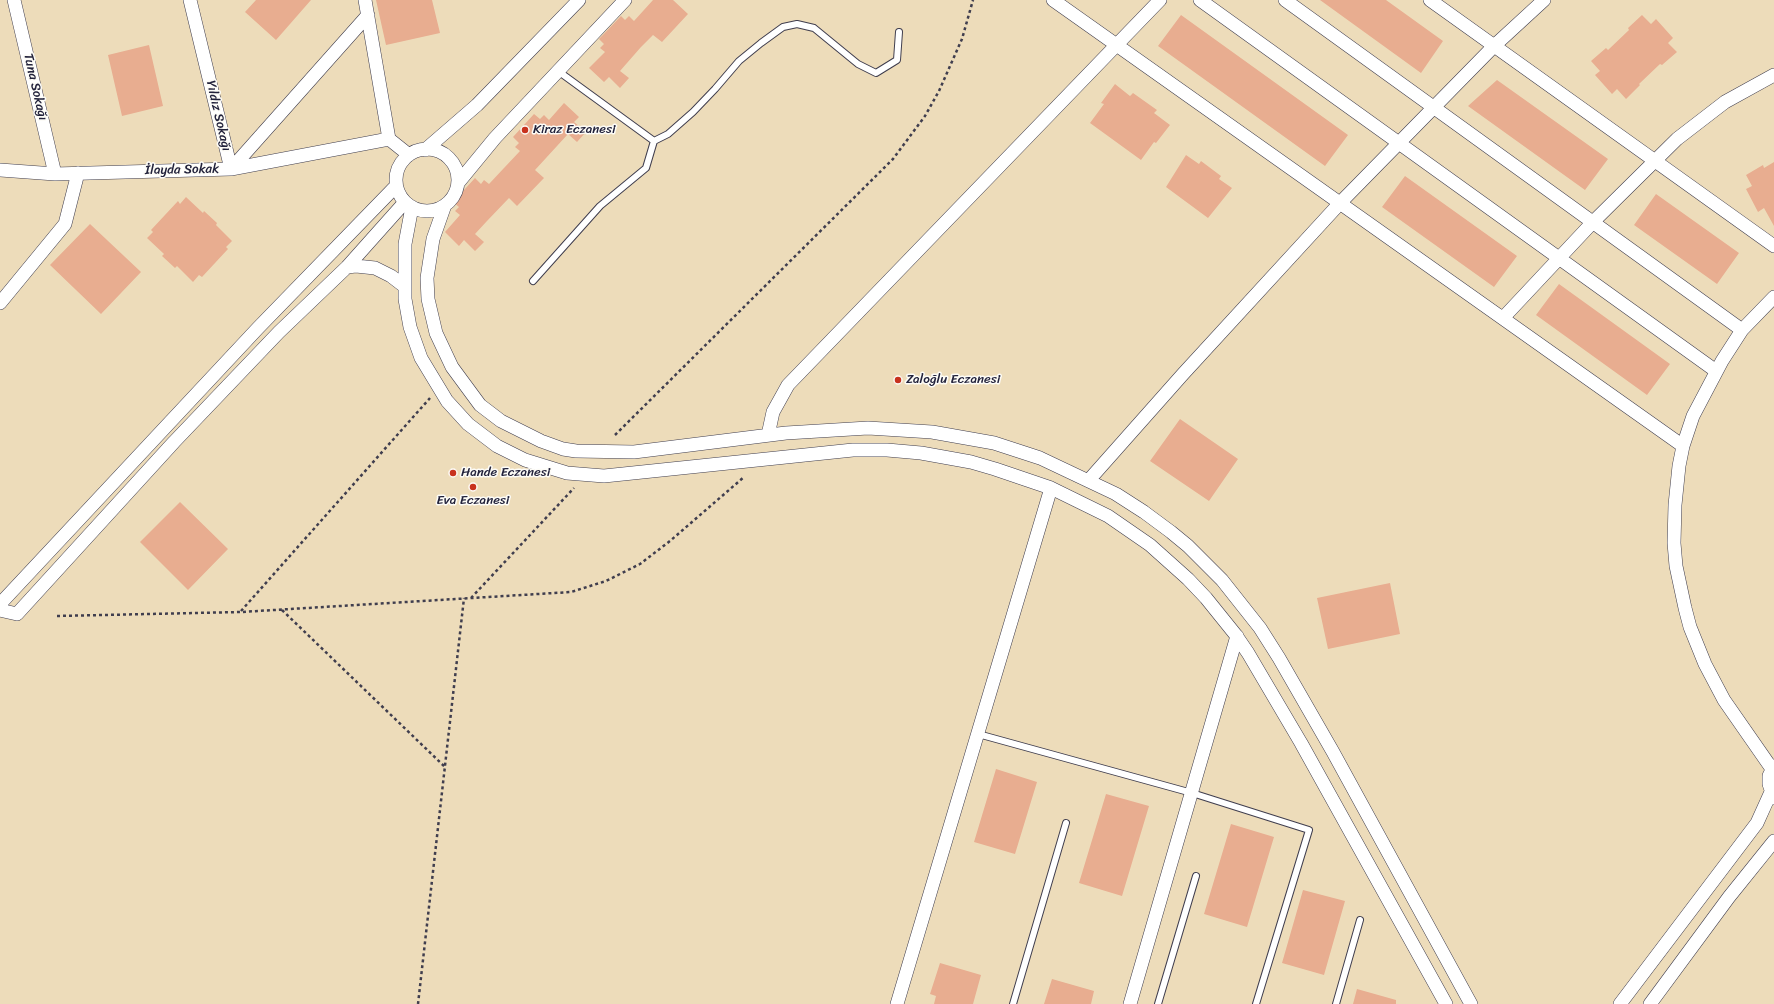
<!DOCTYPE html>
<html>
<head>
<meta charset="utf-8">
<style>
	body { margin:0 }
	canvas { display:block; background:#eddcba }
</style>
</head>
<body>
<canvas width="1774" height="1004"></canvas>
<script>
const ctx = document.querySelector('canvas').getContext('2d');
ctx.lineJoin = 'round';
function paint(path, color) { ctx.fillStyle = color; ctx.fill(path, 'evenodd'); }
const poly = rows => new Path2D(rows.map(r => 'M' + r).join(''));
function stroke(path, color, width, dash) { ctx.strokeStyle = color; ctx.lineWidth = width; ctx.lineCap = dash ? 'butt' : 'round'; ctx.setLineDash(dash || []); ctx.stroke(path); }
function write(font, color, halo, rows, align = 'center') {
  ctx.font = font + ' Sriracha,sans-serif'; ctx.lineWidth = 3; ctx.setLineDash([]); ctx.textBaseline = 'middle'; ctx.strokeStyle = halo; ctx.fillStyle = color; for (const [text, x, y, turn = 0] of rows) {
    ctx.save(); ctx.translate(x, y); ctx.rotate((+turn || 0) * Math.PI / 180); ctx.textAlign = isNaN(turn) ? turn : align; if (halo) ctx.strokeText(text, 0, 0); ctx.fillText(text, 0, 0); ctx.restore();
  }
}
const building = poly([
	[256,0,311,0,276,40,245,12],
	[376,0,432,0,440,33,386,45],
	[653,0,673,0,688,14,662,42,653,35,641,47,620,71,629,78,620,88,609,77,604,82,589,68,605,52,600,48,604,44,599,39,621,16,625,20,629,16,634,21],
	[1320,0,1386,0,1443,41,1421,73],
	[1181,15,1348,135,1325,166,1158,46],
	[1642,15,1651,24,1656,19,1673,38,1668,43,1677,52,1662,65,1660,64,1639,84,1640,85,1626,99,1617,89,1612,94,1595,75,1600,71,1591,61,1606,48,1608,50,1629,30,1628,28],
	[149,45,163,106,122,116,108,55],
	[1497,80,1608,159,1585,190,1468,106],
	[1115,84,1130,96,1133,93,1157,110,1154,113,1170,125,1156,143,1154,142,1141,160,1090,123,1104,104,1101,103],
	[564,103,579,117,574,122,586,132,577,142,568,134,535,170,544,178,517,206,509,198,487,221,475,234,484,242,475,251,464,240,459,246,445,232,460,215,455,211,459,207,453,202,475,178,481,184,484,180,489,184,504,168,520,151,515,147,519,143,513,137,534,114,540,119,544,115,549,120],
	[1186,155,1199,164,1201,161,1221,176,1219,179,1232,188,1208,218,1166,187],
	[1774,162,1774,226,1764,208,1758,212,1746,189,1752,186,1746,175,1763,165,1764,168],
	[1405,176,1517,256,1494,287,1382,207],
	[1656,194,1739,253,1717,284,1634,225],
	[186,197,203,213,204,211,217,223,216,225,232,241,226,247,228,249,202,277,199,275,193,282,177,266,175,268,162,256,164,254,147,238,153,232,151,230,178,201,180,204],
	[90,224,141,272,101,314,50,265],
	[1559,284,1670,364,1647,395,1536,315],
	[1180,419,1238,459,1209,501,1150,461],
	[180,502,228,549,188,590,140,542],
	[1390,583,1400,634,1328,649,1317,598],
	[996,769,1037,782,1015,854,974,842],
	[1106,794,1149,806,1122,896,1079,883],
	[1231,824,1274,837,1247,927,1204,914],
	[1303,890,1345,901,1324,975,1282,963],
	[940,963,981,975,973,1004,934,1004,936,996,930,994],
	[1052,979,1094,991,1091,1004,1044,1004],
	[1357,989,1396,1000,1396,1004,1353,1004]
]);
const path = poly([
	[615,435,893,159,925,116,939,91,962,39,973,0],
	[471,598,574,488],
	[282,610,445,767],
	[241,611,430,398],
	[57,616,241,612,571,592,606,581,640,564,670,541,744,477],
	[418,1004,464,598]
]);
const service = poly([
	[558,71,654,141,668,134,693,112,715,89,739,61,761,43,783,27,797,24,814,28,858,64,876,73,897,60,899,32],
	[533,281,600,206,646,168,654,141],
	[978,734,1192,793,1309,830,1256,1004],
	[1013,1004,1066,823],
	[1158,1004,1196,876],
	[1336,1004,1360,920]
]);
const minor = poly([
	[14,0,55,174],
	[190,0,231,169,389,139],
	[365,0,389,139,409,155],
	[1053,0,1683,446],
	[1200,0,1716,371],
	[1285,0,1742,330],
	[1430,0,1774,246],
	'396 180a31 31 0 1 1 62 0a31 31 0 1 1-62 0Z',
	[425,150,477,105,579,0],
	[0,170,55,174,231,169,368,15],
	[458,183,495,138,625,0],
	[445,205,433,239,427,278,428,299,436,333,452,367,480,405,501,421,541,441,563,449,576,451,634,452,786,433,868,428,932,432,994,443,1040,458,1116,494,1144,512,1171,532,1188,546,1222,580,1260,628,1279,658,1333,752,1471,1004],
	[412,207,405,244,405,299,410,327,421,358,447,401,468,424,497,446,525,460,567,473,604,476,853,450,887,450,921,453,971,462,995,469,1051,488,1108,516,1150,545,1188,579,1206,598,1235,634,1248,653,1301,743,1446,1004],
	[347,267,356,266,375,268,391,276,404,286],
	[0,303,65,224,78,173],
	[1503,318,1593,222,1677,139,1725,102,1774,75],
	[768,435,773,412,788,385,1160,0],
	[1089,480,1183,374,1340,203,1494,46,1544,0],
	[0,604,258,328,396,186],
	[0,610,17,614,174,442,279,332,347,267,405,202],
	[1774,766,1769,776,1769,784,1774,798],
	[1772,769,1724,700,1705,664,1690,627,1685,608,1676,566,1674,543,1675,505,1679,466,1683,446,1693,416,1722,361,1742,330,1774,297],
	[897,1004,1051,488],
	[1130,1004,1237,636],
	[1620,1004,1757,823,1771,792],
	[1650,1004,1729,897,1774,841]
]);
const markers = [
	[525,130,4,"#c8321e"],
	[898,380,4,"#c8321e"],
	[453,473,4,"#c8321e"],
	[473,487,4,"#c8321e"]
];
const streetNames = [
	["Tuna Sokağı",35,87,77],
	["Yıldız Sokağı",218,116,77],
	["İlayda Sokak",182,170,-1]
];
const poiNames = [
	["Kiraz Eczanesi",533,130],
	["Zaloğlu Eczanesi",906,380],
	["Hande Eczanesi",461,473],
	["Eva Eczanesi",473,501,"center"]
];
paint(building, '#e8ad90');
stroke(service, '#403e4e', 8);
stroke(minor, '#403e4e', 14);
stroke(path, '#403e4e', 2.5, [3, 3]);
stroke(service, '#fff', 6);
stroke(minor, '#fff', 13);
for (const [x, y, r, color] of markers) { const dot = new Path2D(); dot.arc(x, y, r, 0, 2 * Math.PI); ctx.fillStyle = color; ctx.fill(dot); stroke(dot, '#fdfcf7', 1.5); }
write('13px', '#22223b', '#fdfcf7', streetNames);
write('13px', '#22223b', '#fdfcf7', poiNames, 'left');
</script>
</body>
</html>
